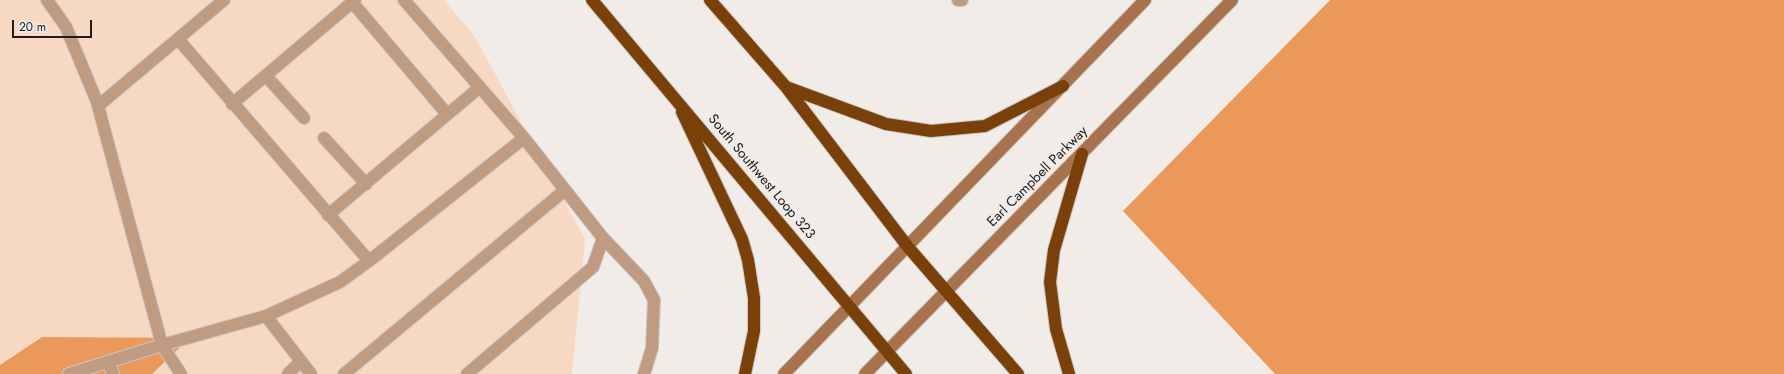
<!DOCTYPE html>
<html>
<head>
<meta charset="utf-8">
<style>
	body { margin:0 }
	#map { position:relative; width:1784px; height:374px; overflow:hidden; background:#f2ece8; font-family:Jost,sans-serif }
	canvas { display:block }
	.scale { position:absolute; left:12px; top:20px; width:80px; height:18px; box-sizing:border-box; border:2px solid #1e1c1a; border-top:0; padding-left:5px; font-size:12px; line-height:14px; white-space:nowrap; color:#1e1c1a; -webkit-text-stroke:3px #f2ece8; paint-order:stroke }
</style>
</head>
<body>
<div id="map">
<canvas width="1784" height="374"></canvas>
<div class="scale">20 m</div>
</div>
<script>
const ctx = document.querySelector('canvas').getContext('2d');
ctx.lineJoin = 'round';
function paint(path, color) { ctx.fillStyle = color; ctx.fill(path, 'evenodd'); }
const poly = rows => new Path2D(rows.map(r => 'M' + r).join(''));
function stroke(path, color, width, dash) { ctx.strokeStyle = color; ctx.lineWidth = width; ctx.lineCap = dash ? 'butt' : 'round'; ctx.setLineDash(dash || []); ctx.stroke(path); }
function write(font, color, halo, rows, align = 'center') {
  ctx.font = font + ' Jost,sans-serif'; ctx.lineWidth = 3; ctx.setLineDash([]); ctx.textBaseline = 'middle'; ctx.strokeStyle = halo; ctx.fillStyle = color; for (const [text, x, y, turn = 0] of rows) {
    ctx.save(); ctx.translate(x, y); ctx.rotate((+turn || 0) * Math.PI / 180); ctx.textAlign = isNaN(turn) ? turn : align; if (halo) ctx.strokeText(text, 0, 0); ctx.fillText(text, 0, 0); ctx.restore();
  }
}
const green = poly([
	[0,0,444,0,475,37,585,239,572,374,152,374,189,339,42,337,0,365]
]);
const forest = poly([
	[1330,0,1784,0,1784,374,1275,374,1123,211],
	[42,337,190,338,152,374,0,374,0,365]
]);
const lane = poly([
	[47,0,66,27,97,102,162,345,266,316,340,282,369,261],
	[404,0,524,138],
	[958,0,962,0],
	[352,2,447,114],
	[178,39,369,261,524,138,603,238,593,267,467,374],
	[266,76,304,118],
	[232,104,355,0],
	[98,106,224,0],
	[324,138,366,184],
	[328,215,480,87],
	[603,238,644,281,654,300,652,348,644,374],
	[266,316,311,374],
	[108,362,113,374],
	[69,374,162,345,181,374],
	[288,374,301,361],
	[344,374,565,190]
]);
const secondary = poly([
	[784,374,1145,0],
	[865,374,1232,0]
]);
const highway = poly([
	[592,0,906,374],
	[710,0,786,87,908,247,1018,374],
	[786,87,886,124,931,131,985,126,1063,86],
	[682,112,742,239,748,260,754,298,754,331,745,374],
	[1069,374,1056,329,1050,282,1054,250,1082,154]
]);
const streetNames = [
	["South Southwest Loop 323",761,177,50],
	["Earl Campbell Parkway",1038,177,-45]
];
paint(green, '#f7d8c3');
paint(forest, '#ea995b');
stroke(lane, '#ccc7c3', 14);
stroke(secondary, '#ccc7c3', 14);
stroke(highway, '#ccc7c3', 14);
stroke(lane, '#bf9b81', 12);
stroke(secondary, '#a7724c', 12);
stroke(highway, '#79400a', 12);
write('14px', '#1e1c1a', '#f2ece8', streetNames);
</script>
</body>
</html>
